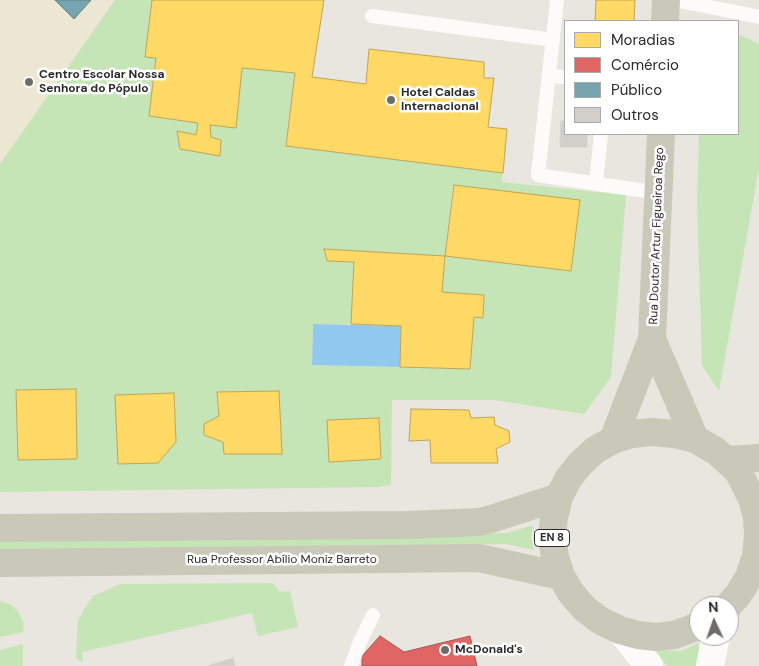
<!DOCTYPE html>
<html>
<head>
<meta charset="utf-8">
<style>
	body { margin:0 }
	#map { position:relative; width:759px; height:666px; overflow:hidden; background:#e9e6df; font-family:"DM Sans",sans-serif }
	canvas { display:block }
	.legend { position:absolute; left:564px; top:20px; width:175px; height:115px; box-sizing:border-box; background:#fff; border:1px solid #aaa; margin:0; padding:6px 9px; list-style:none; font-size:15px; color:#2a2a2a }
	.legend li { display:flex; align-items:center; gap:10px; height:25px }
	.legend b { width:25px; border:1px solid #aaa }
	.north { position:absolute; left:689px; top:596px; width:50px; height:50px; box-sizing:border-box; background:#fff; border:1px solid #aaa; border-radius:50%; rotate:357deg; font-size:14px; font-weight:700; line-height:20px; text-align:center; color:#2a2a2a }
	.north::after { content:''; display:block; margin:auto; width:18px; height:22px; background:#6d6c69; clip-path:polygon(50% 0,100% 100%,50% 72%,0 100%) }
</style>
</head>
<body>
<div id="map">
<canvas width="759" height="666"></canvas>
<ul class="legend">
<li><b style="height:14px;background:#ffd966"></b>Moradias</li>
<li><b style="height:14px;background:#e06666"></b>Comércio</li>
<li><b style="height:14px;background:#76a5af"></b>Público</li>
<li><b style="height:14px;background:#d2cfca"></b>Outros</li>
</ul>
<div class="north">N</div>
</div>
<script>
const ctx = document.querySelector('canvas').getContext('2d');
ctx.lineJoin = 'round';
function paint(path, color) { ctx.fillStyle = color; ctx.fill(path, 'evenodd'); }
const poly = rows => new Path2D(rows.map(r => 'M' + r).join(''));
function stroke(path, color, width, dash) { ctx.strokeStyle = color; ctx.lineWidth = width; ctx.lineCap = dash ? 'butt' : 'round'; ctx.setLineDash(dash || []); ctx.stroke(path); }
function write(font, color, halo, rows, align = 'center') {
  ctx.font = font + ' "DM Sans",sans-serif'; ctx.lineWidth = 5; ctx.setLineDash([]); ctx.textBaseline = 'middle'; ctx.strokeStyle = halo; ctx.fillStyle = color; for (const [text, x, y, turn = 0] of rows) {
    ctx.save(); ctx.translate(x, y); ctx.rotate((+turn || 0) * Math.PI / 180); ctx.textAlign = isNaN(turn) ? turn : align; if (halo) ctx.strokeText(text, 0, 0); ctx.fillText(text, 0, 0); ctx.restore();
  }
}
const education = poly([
	[0,0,114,0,0,165]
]);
const green = poly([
	[115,0,152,0,145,57,156,58,149,116,198,123,196,135,178,132,180,149,220,155,221,140,211,137,210,125,236,128,242,68,295,73,286,146,503,173,502,182,626,195,611,377,584,414,494,400,392,400,391,485,377,487,0,492,0,164],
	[453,186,580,200,571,271,445,256],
	[324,249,445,256,442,292,484,295,483,318,474,317,470,369,312,365,313,324,351,324,354,262,327,261],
	[76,389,77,459,18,460,16,390],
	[278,391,282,454,224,454,223,442,204,435,204,424,219,416,217,392],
	[174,393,176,442,158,463,119,464,115,395],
	[379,418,381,459,329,462,327,420],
	[738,34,759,44,759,168,719,391,702,365,697,201,699,134,738,134],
	[533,525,531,538,534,550,507,544,0,553,0,542,508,533],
	[273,583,280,592,290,591,298,627,258,636,252,613,82,652,83,661,79,661,76,657,78,620,85,608,93,596,120,584],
	[0,601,11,605,17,610,24,623,23,632,0,637],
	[699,643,698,666,667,666,655,650,681,651],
	[23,644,23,666,0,666,0,650]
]);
const water = poly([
	[313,324,401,326,400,367,312,365]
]);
const homes = poly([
	[152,0,324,0,312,77,366,84,369,49,484,62,484,78,494,78,488,127,507,129,503,173,286,146,295,73,242,68,236,128,210,125,211,137,221,140,220,156,180,149,177,131,196,135,198,123,149,116,156,58,145,57,152,0],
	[596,0,635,0,634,21,595,21,596,0],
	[454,185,580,200,571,271,445,256,454,185],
	[324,249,445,256,442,292,484,295,483,318,474,317,470,369,400,367,401,326,351,324,354,262,327,261,324,249],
	[76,389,77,459,18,460,16,390,76,389],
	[279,391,282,454,224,454,223,442,204,435,204,424,219,416,217,392,279,391],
	[174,393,176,442,158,463,118,464,115,395,174,393],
	[411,409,469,410,471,418,494,417,495,425,509,431,510,442,496,449,498,463,431,463,430,440,409,441,411,409],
	[379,418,381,459,329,462,327,420,379,418]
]);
const shops = poly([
	[380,636,404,652,470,636,477,666,362,666,362,656,380,636]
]);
const public = poly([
	[55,0,91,0,74,19,55,0]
]);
const building = poly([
	[561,121,565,121,565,134,587,134,587,147,560,147,561,121],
	[233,658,235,666,208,666,233,658]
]);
const lane = poly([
	[557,0,538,175,659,193],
	[675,0,759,17],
	[372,16,553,40],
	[549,76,565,77],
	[596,183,601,134],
	[351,666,360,642,373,615]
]);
const secondary = poly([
	[620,630,649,666],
	[710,666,716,636]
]);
const primary = poly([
	[665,21,666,0],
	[652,339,695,439],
	[613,440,652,339,661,134],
	[728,460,759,458],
	[0,528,405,525,479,522,491,519,559,497],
	[0,563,479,558,561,576],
	[699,626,674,635,656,637,638,635,620,630,601,621,585,609,571,593,561,576,555,557,552,537,554,517,559,497,568,479,580,464,595,450,613,440,632,434,652,432,674,434,695,439,716,451,738,471,752,499,757,517,758,535,756,556,749,577,738,595,728,606]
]);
const markers = [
	[29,82,5,"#6d6c69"],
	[391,100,5,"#6d6c69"],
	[445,650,5,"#6d6c69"]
];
const shields = [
	[552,538,35]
];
const shieldNames = [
	["EN 8",552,538]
];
const poiNames = [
	["Centro Escolar Nossa",39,75],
	["Senhora do Pópulo",39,89],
	["Hotel Caldas",401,93],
	["Internacional",401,107],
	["McDonald's",455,650]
];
const streetNames = [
	["Rua Doutor Artur Figueiroa Rego",657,236,-88],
	["Rua Professor Abílio Moniz Barreto",282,560]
];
paint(education, '#ece7d3');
paint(green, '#c5e5b7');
paint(water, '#90c9ed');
paint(homes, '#ffd966');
stroke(homes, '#bfa454', 1);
paint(shops, '#e06666');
stroke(shops, '#a95454', 1);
paint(public, '#76a5af');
stroke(public, '#5f8087', 1);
paint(building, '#d2cfca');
stroke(building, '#d4d1cb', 1);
stroke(lane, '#fcfbfa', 14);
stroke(secondary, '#fcfbfa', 28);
stroke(primary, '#cac8b8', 28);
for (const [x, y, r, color] of markers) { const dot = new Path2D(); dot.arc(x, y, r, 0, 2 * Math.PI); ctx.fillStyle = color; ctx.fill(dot); stroke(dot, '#fff', 2); }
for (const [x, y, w] of shields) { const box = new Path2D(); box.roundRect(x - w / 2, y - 8.5, w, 17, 4); ctx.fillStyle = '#fff'; ctx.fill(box); stroke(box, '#2a2a2a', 1); }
write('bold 11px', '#2a2a2a', null, shieldNames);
write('bold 12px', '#2a2a2a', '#fff', poiNames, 'left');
write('12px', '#2a2a2a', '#fff', streetNames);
</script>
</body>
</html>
